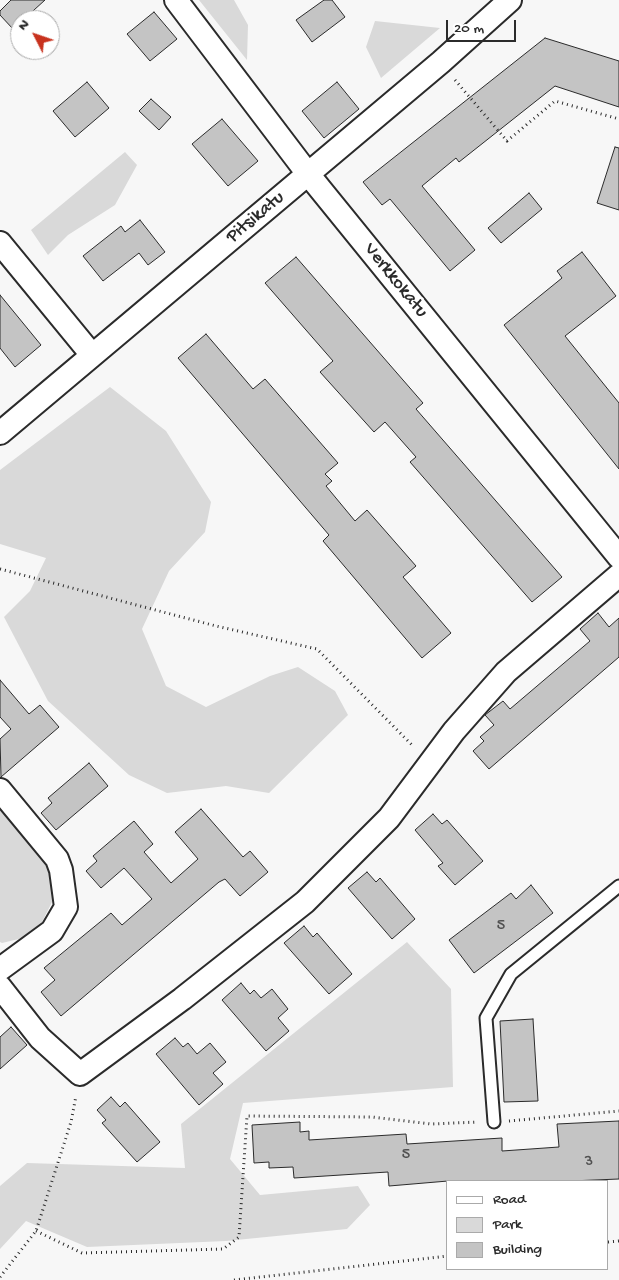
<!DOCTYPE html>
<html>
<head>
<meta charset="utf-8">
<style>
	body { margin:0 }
	#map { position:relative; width:619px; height:1280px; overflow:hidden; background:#f7f7f7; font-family:"Gochi Hand",sans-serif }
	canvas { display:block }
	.legend { position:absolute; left:446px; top:1180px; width:162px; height:90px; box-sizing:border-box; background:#fff; border:1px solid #aaa; margin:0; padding:6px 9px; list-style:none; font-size:15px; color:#2b2b2b }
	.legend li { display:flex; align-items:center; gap:10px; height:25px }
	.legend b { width:25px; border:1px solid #aaa }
	.north { position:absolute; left:10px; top:10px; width:50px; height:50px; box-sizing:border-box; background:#fff; border:1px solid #aaa; border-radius:50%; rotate:311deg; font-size:14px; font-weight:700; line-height:20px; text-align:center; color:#2b2b2b }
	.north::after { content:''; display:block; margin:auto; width:18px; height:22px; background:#c8321e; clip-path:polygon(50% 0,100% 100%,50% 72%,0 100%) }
	.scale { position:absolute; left:446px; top:20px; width:70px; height:22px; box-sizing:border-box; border:2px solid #2b2b2b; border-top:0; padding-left:6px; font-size:15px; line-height:18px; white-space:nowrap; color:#2b2b2b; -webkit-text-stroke:4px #fff; paint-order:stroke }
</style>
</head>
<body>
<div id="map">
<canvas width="619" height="1280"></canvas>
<ul class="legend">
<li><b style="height:6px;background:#fff"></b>Road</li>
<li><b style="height:14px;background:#d9d9d9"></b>Park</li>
<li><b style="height:14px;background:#c4c4c4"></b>Building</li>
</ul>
<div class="north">N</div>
<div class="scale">20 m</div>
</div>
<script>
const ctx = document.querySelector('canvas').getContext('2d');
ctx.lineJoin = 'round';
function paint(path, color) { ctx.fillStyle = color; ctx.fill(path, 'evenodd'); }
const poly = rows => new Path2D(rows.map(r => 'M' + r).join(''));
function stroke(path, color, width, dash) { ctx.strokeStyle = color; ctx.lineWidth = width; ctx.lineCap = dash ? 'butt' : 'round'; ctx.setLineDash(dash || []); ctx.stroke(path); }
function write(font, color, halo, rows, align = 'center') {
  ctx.font = font + ' "Gochi Hand",sans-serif'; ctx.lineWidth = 5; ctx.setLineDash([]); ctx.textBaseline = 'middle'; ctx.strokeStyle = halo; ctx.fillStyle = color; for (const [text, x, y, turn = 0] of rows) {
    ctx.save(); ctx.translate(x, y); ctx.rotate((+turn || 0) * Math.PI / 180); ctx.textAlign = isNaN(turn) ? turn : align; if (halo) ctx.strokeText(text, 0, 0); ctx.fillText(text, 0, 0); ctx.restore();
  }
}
const green = poly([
	[199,0,234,0,248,25,247,60],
	[375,21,440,28,381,78,366,47],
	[125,152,137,165,115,205,68,235,48,255,31,230],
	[110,387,166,431,211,502,205,532,169,571,142,629,166,686,206,707,270,676,298,667,335,691,348,715,269,793,226,786,167,793,129,775,48,701,4,617,30,591,46,558,0,544,0,470],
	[0,805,47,859,54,898,42,922,23,938,2,943,0,942],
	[407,942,451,989,453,1087,243,1103,230,1159,260,1195,358,1186,370,1205,347,1229,226,1241,87,1247,26,1221,0,1249,0,1186,27,1163,185,1168,181,1124]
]);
const building = poly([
	[11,0,45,0,23,20,20,20,13,29,0,15,0,11,11,0],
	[324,0,332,0,345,17,312,42,296,20,324,0],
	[154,12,177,39,150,61,127,34,154,12],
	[545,38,619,61,619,107,555,86,459,162,456,158,422,186,475,250,450,271,390,199,382,205,363,182,545,38],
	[87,82,109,108,75,137,53,111,87,82],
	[337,82,359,109,324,138,302,111,337,82],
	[151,99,171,117,159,130,139,111,151,99],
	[222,119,258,161,228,186,192,144,222,119],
	[615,147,619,148,619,210,597,203,615,147],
	[529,193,542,209,501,243,488,228,529,193],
	[140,220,165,252,148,265,139,253,103,281,83,256,121,226,125,232,140,220],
	[582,252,616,296,565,336,619,403,619,469,504,325,562,278,557,271,582,252],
	[296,257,423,403,416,409,562,577,532,602,410,462,416,457,385,422,374,432,320,372,333,361,265,283,296,257],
	[0,295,41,345,15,367,0,348,0,295],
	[206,334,253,389,265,379,338,463,325,474,332,481,326,486,355,521,367,510,416,566,403,577,451,633,422,658,323,541,329,535,178,358,206,334],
	[598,613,609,627,619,618,619,657,489,769,473,751,484,741,480,737,494,725,485,715,503,701,510,709,590,641,580,629,598,613],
	[0,680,29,714,40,705,59,727,1,777,0,739,11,729,0,717,0,680],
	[89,763,108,786,56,830,41,813,52,803,48,798,89,763],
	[201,809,243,857,250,851,268,872,240,896,225,879,219,882,61,1016,41,992,55,980,44,968,111,913,122,925,152,899,124,868,101,888,86,871,97,861,93,856,134,821,153,844,144,852,171,883,198,859,175,832,201,809],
	[433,814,442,824,447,820,483,861,455,885,438,866,443,863,415,830,433,814],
	[367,872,376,882,380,878,415,919,392,939,348,888,367,872],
	[531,885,553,913,474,973,449,940,511,893,516,899,531,885],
	[304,926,313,937,317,933,352,974,329,994,284,943,304,926],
	[241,983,250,994,254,990,261,998,272,989,288,1009,278,1018,289,1031,266,1051,222,1000,241,983],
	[533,1019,538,1101,504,1102,500,1021,533,1019],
	[11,1027,27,1045,0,1069,0,1037,11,1027],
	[175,1038,183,1047,188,1043,197,1054,210,1043,226,1062,213,1073,223,1084,199,1105,156,1054,175,1038],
	[111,1097,120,1107,125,1102,160,1142,137,1162,102,1123,106,1120,97,1110,111,1097],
	[619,1121,619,1179,570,1181,448,1181,389,1186,388,1172,294,1178,293,1167,269,1168,269,1162,254,1163,252,1125,300,1122,300,1132,309,1131,309,1140,406,1134,407,1144,502,1138,502,1151,559,1147,557,1124,619,1121]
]);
const path = poly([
	[455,80,507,141,555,101,619,119],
	[0,569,216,626,317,649,414,747],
	[509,1121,619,1111],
	[36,1231,82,1253,223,1249,239,1237,247,1116,372,1117,431,1124,478,1122],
	[608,1242,619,1241],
	[0,1277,36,1231,71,1122,76,1096],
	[234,1280,448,1256]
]);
const lane = poly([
	[494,1122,486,1018,511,974,619,886]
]);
const street = poly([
	[176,0,308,174,619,557],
	[0,243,92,355],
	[0,433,441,62,510,0],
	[0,790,57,859,61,870,66,907,52,931,0,969],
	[0,987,40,1038,80,1074,182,999,305,902,389,818,454,731,506,672,619,575]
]);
const numberNames = [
	["5",501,927],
	["5",406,1156],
	["3",589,1163]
];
const streetNames = [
	["Pitsikatu",256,218,-40],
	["Verkkokatu",395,281,51]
];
paint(green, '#d9d9d9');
paint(building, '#c4c4c4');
stroke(building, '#2b2b2b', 1);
stroke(lane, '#2b2b2b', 15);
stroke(street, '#2b2b2b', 26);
stroke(path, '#2b2b2b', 3, [1, 4]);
stroke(lane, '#fff', 11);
stroke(street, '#fff', 22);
write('16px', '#515151', null, numberNames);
write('19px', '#2b2b2b', '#fff', streetNames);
</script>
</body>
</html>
